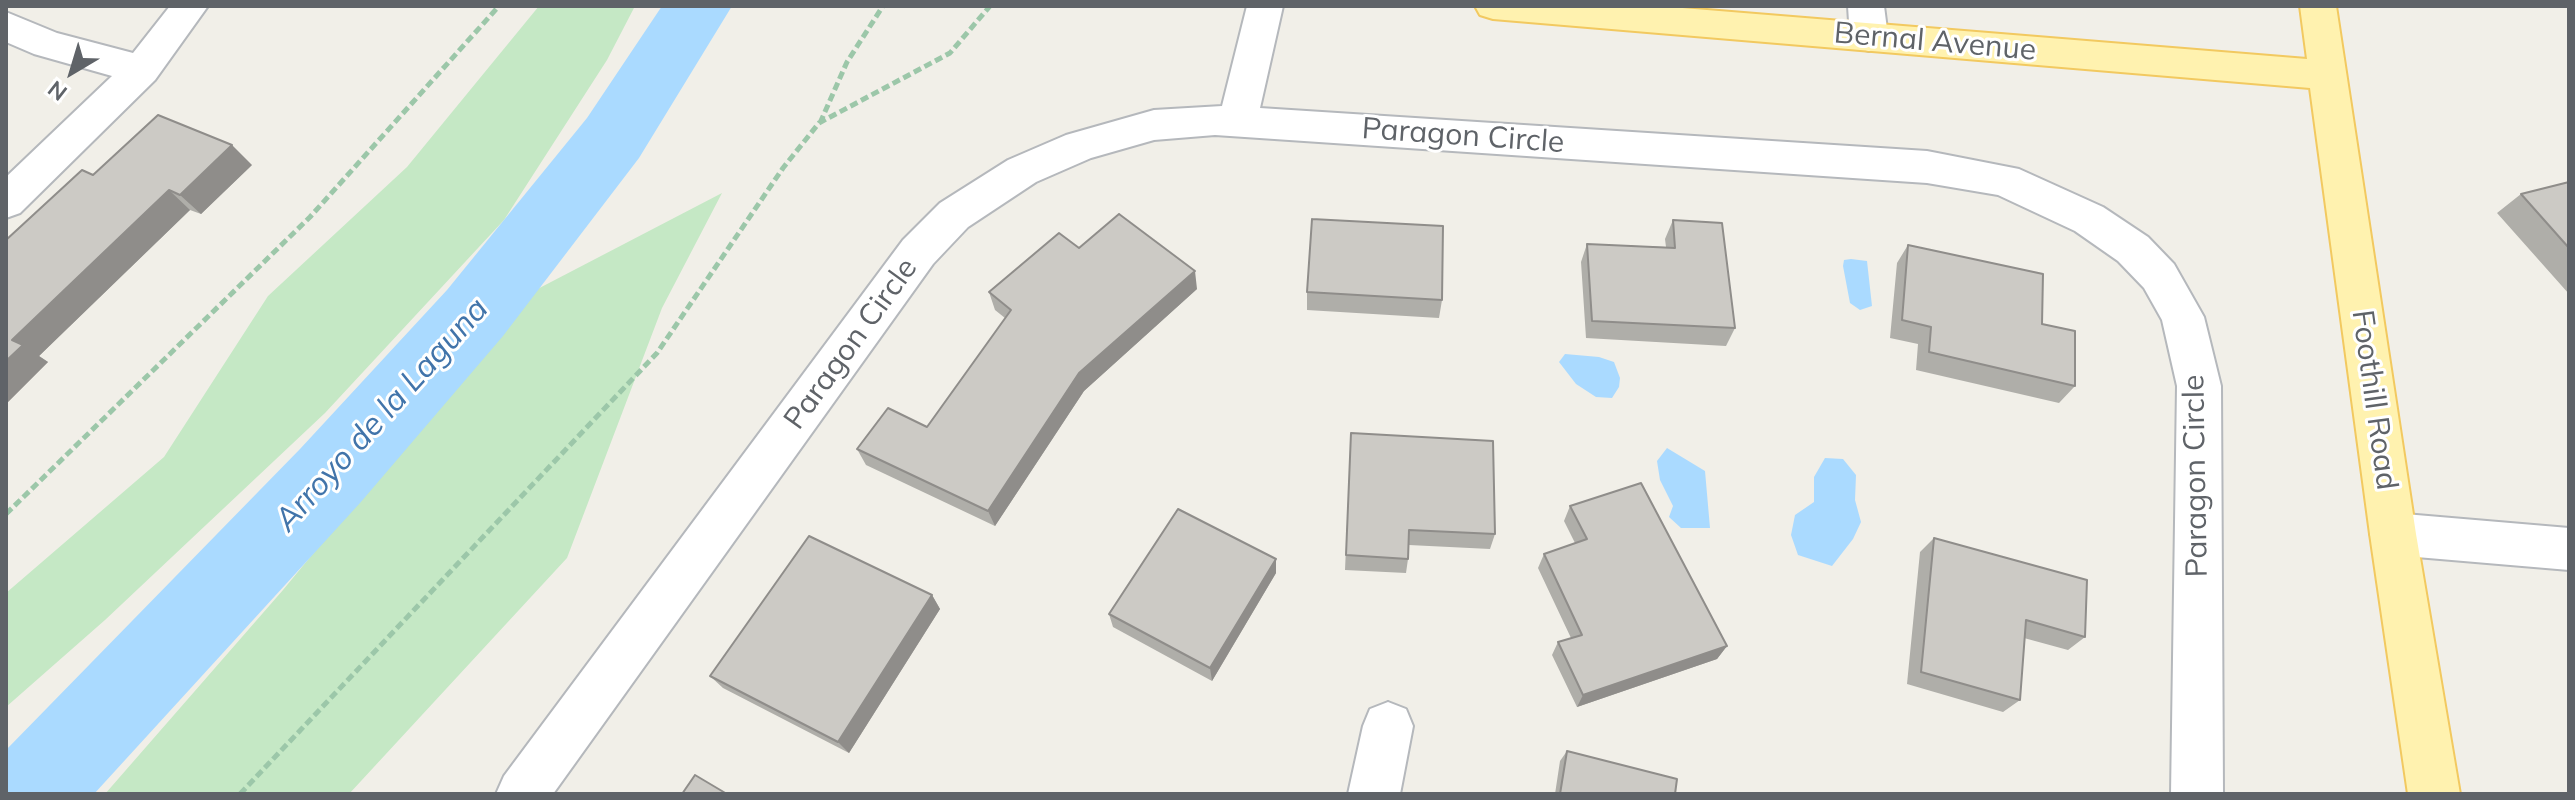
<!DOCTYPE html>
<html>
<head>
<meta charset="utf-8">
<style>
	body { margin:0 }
	#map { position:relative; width:2575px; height:800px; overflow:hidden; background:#f1efe8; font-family:Mulish,sans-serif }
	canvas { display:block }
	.frame { position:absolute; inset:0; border:8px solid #5f6368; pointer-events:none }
	.north { position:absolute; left:32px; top:32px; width:80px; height:80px; -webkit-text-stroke:6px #fff; paint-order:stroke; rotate:218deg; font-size:22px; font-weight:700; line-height:32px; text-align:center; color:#5f6368 }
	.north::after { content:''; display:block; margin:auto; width:28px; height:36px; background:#5f6368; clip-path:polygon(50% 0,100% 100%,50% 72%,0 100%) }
</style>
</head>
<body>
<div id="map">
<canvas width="2575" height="800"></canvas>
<div class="frame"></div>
<div class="north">N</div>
</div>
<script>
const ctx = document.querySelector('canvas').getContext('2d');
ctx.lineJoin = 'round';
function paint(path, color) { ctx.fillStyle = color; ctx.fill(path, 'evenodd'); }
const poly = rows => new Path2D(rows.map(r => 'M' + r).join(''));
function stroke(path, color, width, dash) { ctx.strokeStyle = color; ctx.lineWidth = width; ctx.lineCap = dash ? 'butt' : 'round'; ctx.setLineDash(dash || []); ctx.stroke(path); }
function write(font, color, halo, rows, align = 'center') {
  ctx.font = font + ' Mulish,sans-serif'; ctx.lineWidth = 6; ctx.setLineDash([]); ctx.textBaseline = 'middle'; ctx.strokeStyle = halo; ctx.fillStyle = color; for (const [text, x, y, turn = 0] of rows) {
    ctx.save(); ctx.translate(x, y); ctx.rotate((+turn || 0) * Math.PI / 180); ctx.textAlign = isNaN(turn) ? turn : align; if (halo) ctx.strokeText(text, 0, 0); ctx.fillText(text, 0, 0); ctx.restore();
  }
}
const green = poly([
	[539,6,635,6,607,60,504,220,325,413,105,620,6,707,6,593,164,457,268,296,407,167],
	[722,193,662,308,567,558,349,794,105,794,283,590,526,295]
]);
const water = poly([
	[1851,259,1867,261,1872,306,1860,310,1850,303,1843,266,1844,260],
	[1565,354,1599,357,1614,362,1620,378,1619,387,1612,398,1596,397,1576,384,1559,362],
	[1667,448,1705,471,1710,528,1681,528,1669,517,1673,506,1660,480,1657,461],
	[1825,458,1843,459,1856,475,1855,500,1861,522,1853,539,1832,566,1798,555,1791,535,1795,515,1814,502,1814,477]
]);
const river = poly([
	[662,6,732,6,639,158,503,336,360,503,94,794,6,794,6,750,300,449,447,290,587,118,662,6]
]);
const path = poly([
	[820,123,847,62,883,6],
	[6,514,310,217,499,6],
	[240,794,657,353,783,168,819,123,950,53,990,6]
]);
const minor = poly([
	[170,6,208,6,155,80,20,213,6,218,6,177,112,76,34,54,6,42,6,12,57,33,133,53,170,6],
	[1247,6,1283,6,1260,108,1927,151,2019,169,2103,207,2148,237,2174,264,2204,317,2221,386,2223,794,2171,794,2177,386,2162,320,2144,288,2118,261,2075,231,1998,195,1927,183,1215,135,1154,140,1091,158,1036,182,968,227,933,264,553,794,496,794,504,776,903,240,940,203,1008,160,1066,135,1154,110,1222,106,1247,6],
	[1848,6,1884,6,1888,37,1882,47,1869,51,1856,47,1850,37,1848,6],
	[2393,513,2569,528,2569,570,2393,555,2377,549,2370,534,2377,519,2393,513],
	[1388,702,1406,709,1413,726,1400,794,1348,794,1363,726,1370,709,1388,702]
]);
const major = poly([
	[1475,6,1658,6,2307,59,2300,6,2336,6,2416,534,2460,794,2408,794,2370,534,2310,88,1493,19,1480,15,1475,6]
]);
const wall = poly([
	[252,165,201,214,190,210,39,356,48,362,6,404,6,240],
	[2569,182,2569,294,2497,213,2521,194],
	[1673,220,1735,328,1726,346,1586,338,1581,262,1587,244,1666,247,1665,239],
	[1908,245,2042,324,2075,386,2059,403,1916,370,1918,344,1890,338,1897,263],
	[1079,248,1197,289,1084,391,995,526,866,465,857,449,927,427,1005,318,995,310,989,292],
	[1307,292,1442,300,1439,318,1307,310],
	[1351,433,1495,534,1490,549,1409,545,1408,559,1406,573,1345,570],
	[1570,506,1727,646,1717,659,1577,707,1552,655,1558,642,1571,638,1538,568,1544,554,1575,543,1564,521],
	[1934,538,2085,637,2068,650,2024,638,2020,700,2003,712,1907,684,1920,552],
	[1276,559,1276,573,1212,681,1113,627,1109,614],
	[932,595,940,609,849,753,723,688,710,676],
	[1567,751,1675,794,1555,794,1560,761]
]);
const shadedWall = poly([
	[232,145,252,165,201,214,180,195],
	[169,190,190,210,39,356,48,362,6,404,6,361,12,340],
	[1195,271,1197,289,1084,391,995,526,988,511,1079,373],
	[1276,559,1276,573,1212,681,1210,668],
	[932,595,940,609,849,753,838,742],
	[1727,646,1717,659,1577,707,1583,695]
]);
const building = poly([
	[158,115,232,145,180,195,169,190,12,340,23,345,6,361,6,240,82,170,93,175,158,115],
	[2569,182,2569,248,2521,194,2569,182],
	[1119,214,1195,271,1079,373,988,511,857,449,888,408,927,427,1011,310,989,292,1059,233,1079,248,1119,214],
	[1312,219,1443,226,1442,300,1307,292,1312,219],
	[1673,220,1722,223,1735,328,1592,321,1587,244,1675,248,1673,220],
	[1908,245,2043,274,2042,324,2075,331,2075,386,1929,352,1931,327,1902,320,1908,245],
	[1351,433,1493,441,1495,534,1409,530,1408,559,1346,555,1351,433],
	[1641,483,1727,646,1583,695,1558,642,1582,635,1544,554,1587,539,1570,506,1641,483],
	[1178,509,1276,559,1210,668,1109,614,1178,509],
	[809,536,932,595,838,742,710,676,809,536],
	[1934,538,2087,580,2085,637,2026,620,2020,700,1921,672,1934,538],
	[1567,751,1677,779,1675,794,1560,794,1567,751],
	[695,775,727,794,682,794,695,775]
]);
const streetNames = [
	["Bernal Avenue",1935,42,5],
	["Paragon Circle",1463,136,4],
	["Paragon Circle",851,344,-54],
	["Foothill Road",2374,400,82],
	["Paragon Circle",2196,476,-91]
];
const waterNames = [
	["Arroyo de la Laguna",382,415,-48]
];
paint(green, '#c5e8c5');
paint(water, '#aadaff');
paint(river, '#aadaff');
stroke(minor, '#b5b8bc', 4);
stroke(major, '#f2c960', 4);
stroke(path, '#9cc7a9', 5, [8, 4]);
paint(minor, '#fff');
paint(major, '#fff2af');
paint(wall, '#afaea9');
paint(shadedWall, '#8f8d8a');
paint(building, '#cccac5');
stroke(building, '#8f8d8a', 2);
write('30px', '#5f6368', '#fff', streetNames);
write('italic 32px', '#4174aa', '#fff', waterNames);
</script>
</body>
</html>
